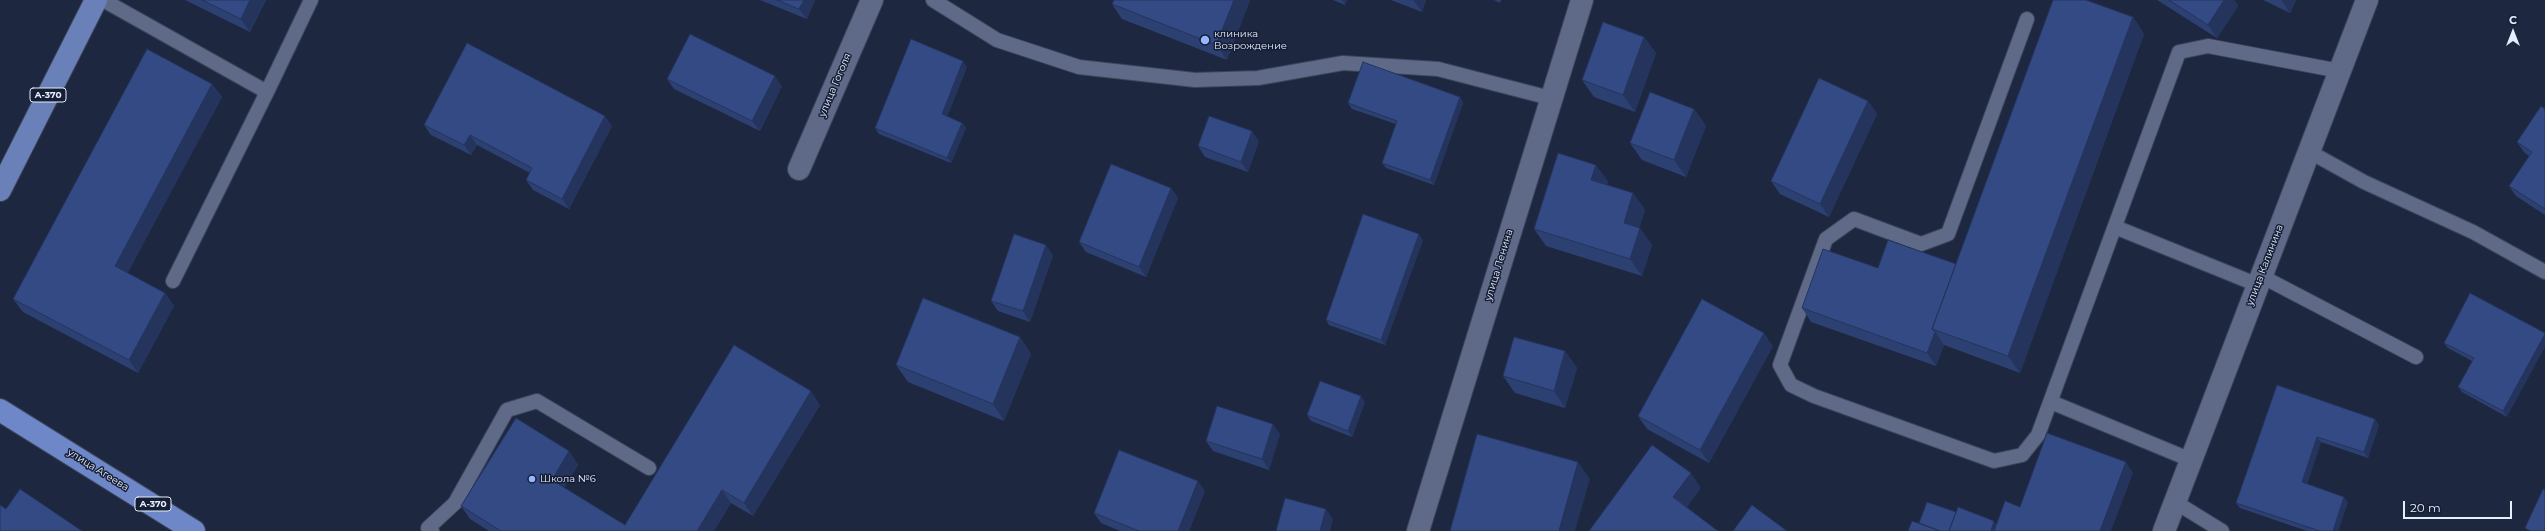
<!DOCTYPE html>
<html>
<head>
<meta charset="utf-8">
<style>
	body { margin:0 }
	#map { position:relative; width:2545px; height:531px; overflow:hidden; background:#1e2740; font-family:Montserrat,sans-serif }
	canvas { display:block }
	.north { position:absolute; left:2493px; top:12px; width:40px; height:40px; -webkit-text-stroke:3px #151e35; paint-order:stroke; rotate:0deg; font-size:11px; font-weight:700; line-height:16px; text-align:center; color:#e6edfd }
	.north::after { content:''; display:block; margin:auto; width:14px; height:18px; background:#e6edfd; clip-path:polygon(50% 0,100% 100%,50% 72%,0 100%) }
	.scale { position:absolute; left:2403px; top:501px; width:109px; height:18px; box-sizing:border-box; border:2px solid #e6edfd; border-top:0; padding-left:5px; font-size:12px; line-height:14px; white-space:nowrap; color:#e6edfd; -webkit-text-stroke:3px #151e35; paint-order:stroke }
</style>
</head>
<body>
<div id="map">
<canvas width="2545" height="531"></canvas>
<div class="north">С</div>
<div class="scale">20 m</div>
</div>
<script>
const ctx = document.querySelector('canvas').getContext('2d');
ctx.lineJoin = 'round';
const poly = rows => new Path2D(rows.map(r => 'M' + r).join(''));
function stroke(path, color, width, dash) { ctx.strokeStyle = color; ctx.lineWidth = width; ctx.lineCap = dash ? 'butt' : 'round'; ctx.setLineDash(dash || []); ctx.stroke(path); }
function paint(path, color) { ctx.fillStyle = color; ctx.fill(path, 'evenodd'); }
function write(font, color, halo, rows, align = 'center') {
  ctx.font = font + ' Montserrat,sans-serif'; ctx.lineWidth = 3; ctx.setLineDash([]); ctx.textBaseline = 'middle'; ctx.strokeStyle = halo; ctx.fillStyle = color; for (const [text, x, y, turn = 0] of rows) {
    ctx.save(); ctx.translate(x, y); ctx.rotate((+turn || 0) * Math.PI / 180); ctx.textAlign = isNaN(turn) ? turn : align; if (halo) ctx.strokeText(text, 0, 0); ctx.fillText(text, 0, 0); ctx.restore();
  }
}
const service = poly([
	[103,0,267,92,173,281],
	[933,0,997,40,1079,67,1195,80,1258,78,1343,63,1438,69,1550,98],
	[2027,19,1948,234,1921,244,1854,219,1826,239,1780,365,1791,385,1814,396,1994,461,2022,455,2038,435,2179,52,2208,46,2340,71],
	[267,92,311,0],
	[2310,152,2364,182,2473,232,2545,272],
	[2115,227,2258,285],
	[2261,276,2416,357],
	[2051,402,2191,460],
	[2175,502,2222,531],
	[432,531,428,528,455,503,507,410,537,401,649,468]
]);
const minor = poly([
	[799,169,872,0],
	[2164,531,2367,0]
]);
const secondary = poly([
	[1418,531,1582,0]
]);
const primary = poly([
	[0,190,96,0]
]);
const trunk = poly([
	[0,410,194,531]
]);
const wall = poly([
	[185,0,266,0,250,32],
	[760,0,815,0,807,19],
	[1250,0,1227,60,1122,19,1112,4],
	[1333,0,1347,0,1345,5],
	[1391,0,1426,0,1422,12],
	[1494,0,1501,0,1500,3],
	[2157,0,2234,0,2238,6,2217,38],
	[2263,0,2296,0,2290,13],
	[2133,17,2144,34,2020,373,1944,345,1936,366,1811,322,1802,308,1878,268,1956,264],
	[1644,37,1656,53,1635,112,1594,97,1582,80],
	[967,67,947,116,962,123,966,128,951,163,879,134,875,128],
	[667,79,782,86,760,131,674,89],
	[212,84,222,97,127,273,165,293,174,306,138,373,23,312,13,299],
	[1460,97,1463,103,1434,185,1386,168,1382,163,1396,124,1352,109,1348,103],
	[1868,101,1877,114,1829,217,1780,194,1771,181],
	[1694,109,1706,126,1686,177,1642,160,1630,143],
	[2545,109,2545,215,2516,196,2509,186,2529,156,2524,152,2517,142],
	[424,125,612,126,569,209,533,190,526,180,530,173,477,145,471,155,431,135],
	[1259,141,1248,172,1205,157,1198,146],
	[1608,181,1607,185,1633,193,1645,210,1639,228,1652,245,1642,276,1546,246,1534,229],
	[1171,188,1178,198,1146,277,1086,252,1079,242],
	[1423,240,1385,345,1329,325,1326,320],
	[1053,255,1030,322,998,311,991,301],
	[2470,293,2507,417,2462,392,2458,387,2472,361,2448,348,2444,343],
	[1020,337,1031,354,1004,421,908,382,896,365],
	[1773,346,1709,463,1647,429,1638,416],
	[1565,351,1577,368,1565,408,1515,393,1503,376],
	[2277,385,2379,425,2368,458,2321,442,2307,484,2348,502,2338,531,2307,531,2240,508,2236,503],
	[1365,402,1352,437,1311,421,1307,415],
	[820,405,753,516,731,503,714,531,489,531,470,519,461,506,569,451,578,465,564,488,625,525],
	[1280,434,1269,470,1213,451,1206,441],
	[1205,491,1189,531,1120,531,1101,523,1094,513]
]);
const shadedWall = poly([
	[250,0,266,0,250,32,241,19],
	[804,0,815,0,807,19,799,9],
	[1234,0,1250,0,1227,60,1216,45],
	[1342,0,1347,0,1345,5],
	[1413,0,1426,0,1422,12],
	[2224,0,2234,0,2238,6,2217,38,2208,25],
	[2281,0,2296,0,2290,13],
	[2133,17,2144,34,2020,373,2008,356],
	[1644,37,1656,53,1635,112,1623,95],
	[963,61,967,67,946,120,942,114],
	[775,76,782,86,760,131,752,121],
	[212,84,222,97,124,280,115,266],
	[1460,97,1463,103,1434,185,1430,180],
	[1868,101,1877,114,1829,217,1820,204],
	[1694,109,1706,126,1686,177,1674,160],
	[605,116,612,126,569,209,562,199],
	[962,123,966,128,951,163,947,158],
	[1252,131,1259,141,1248,172,1241,162],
	[470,135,477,145,471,155,464,145],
	[1596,165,1608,181,1603,197,1591,180],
	[1171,188,1178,198,1146,277,1139,267],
	[1633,193,1645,210,1636,240,1624,223],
	[1640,228,1652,245,1642,276,1630,259],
	[1419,234,1423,240,1385,345,1381,340],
	[1046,245,1053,255,1030,322,1023,311],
	[165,293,174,306,138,373,129,360],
	[1935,332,1944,345,1936,366,1927,353],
	[1764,333,1773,346,1709,463,1700,450],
	[2545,334,2545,347,2507,417,2503,411],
	[1020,337,1031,354,1004,421,993,404],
	[1565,351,1577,368,1565,408,1554,391],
	[811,391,820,405,753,516,744,503],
	[1361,396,1365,402,1352,437,1348,431],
	[2375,419,2379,425,2368,458,2364,452],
	[1273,424,1280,434,1269,470,1262,459],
	[2317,437,2321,442,2306,488,2302,482],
	[569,451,578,465,561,493,552,480],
	[1578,462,1590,479,1575,531,1559,531],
	[2126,462,2133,473,2111,531,2100,531],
	[1691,473,1701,488,1683,513,1673,497],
	[1198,481,1205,491,1189,531,1178,531],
	[722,490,731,503,714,531,697,531],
	[2344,497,2348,502,2338,531,2333,531],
	[1326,509,1333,519,1330,531,1320,531],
	[1994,521,2001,531,1991,531]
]);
const building = poly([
	[202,0,250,0,241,19,202,0],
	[777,0,804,0,799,9,777,0],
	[1114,0,1234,0,1216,45,1112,4,1114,0],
	[2053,0,2086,0,2133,17,2008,356,1932,329,2053,0],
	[2169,0,2224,0,2208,25,2169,0],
	[1603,22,1644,37,1623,95,1582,80,1603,22],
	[690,34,775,76,752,121,667,79,690,34],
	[911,39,963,61,942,114,962,123,947,158,875,128,911,39],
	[467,43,605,116,562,199,526,180,532,168,470,135,464,145,424,125,467,43],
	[147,49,212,84,115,266,165,293,129,360,13,299,147,49],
	[1363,62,1460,97,1430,180,1382,163,1397,121,1348,103,1363,62],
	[1819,78,1868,101,1820,204,1771,181,1819,78],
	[1650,92,1694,109,1674,160,1630,143,1650,92],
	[2541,106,2545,109,2545,209,2509,186,2532,152,2517,142,2541,106],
	[1209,116,1252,131,1241,162,1198,146,1209,116],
	[1558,153,1596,165,1591,180,1633,193,1624,223,1640,228,1630,259,1534,229,1558,153],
	[1111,164,1171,188,1139,267,1079,242,1111,164],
	[1363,214,1419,234,1381,340,1326,320,1363,214],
	[1014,234,1046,245,1023,311,991,301,1014,234],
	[1888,240,1956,264,1932,329,1935,332,1927,353,1802,308,1823,249,1878,268,1888,240],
	[2470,293,2545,333,2545,334,2503,411,2458,387,2474,358,2444,343,2470,293],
	[923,298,1020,337,993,404,896,365,923,298],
	[1702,299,1764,333,1700,450,1638,416,1702,299],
	[1514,337,1565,351,1554,391,1503,376,1514,337],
	[734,345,811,391,744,503,722,490,697,531,501,531,461,506,516,418,569,451,552,480,625,525,734,345],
	[1320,381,1361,396,1348,431,1307,415,1320,381],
	[2277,385,2375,419,2364,452,2317,437,2302,482,2344,497,2333,531,2320,531,2236,503,2277,385],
	[1217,406,1273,424,1262,459,1206,441,1217,406],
	[2047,433,2126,462,2100,531,1994,531,2005,501,2020,507,2047,433],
	[1477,434,1578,462,1559,531,1450,531,1477,434],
	[1652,445,1691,473,1673,497,1718,531,1589,531,1652,445],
	[1119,450,1198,481,1178,531,1139,531,1094,513,1119,450],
	[20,489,82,531,0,531,0,505,6,509,20,489],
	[2543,489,2545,490,2545,531,2530,531,2525,528,2543,489],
	[1285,498,1326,509,1320,531,1276,531,1285,498],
	[1927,502,1956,512,1949,531,1940,531,1919,523,1927,502],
	[1752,505,1787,531,1733,531,1752,505],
	[1958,507,1994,521,1991,531,1949,531,1958,507],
	[1912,521,1940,531,1908,531,1912,521]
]);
const markers = [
	[1205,40,5,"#98b5fd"],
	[532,479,4,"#98b5fd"]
];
const shields = [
	[48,95,36],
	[153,504,36]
];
const shieldNames = [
	["А-370",48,95],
	["А-370",153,504]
];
const poiNames = [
	["клиника",1214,34],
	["Возрождение",1214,46],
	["Школа №6",540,479]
];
const streetNames = [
	["улица Гоголя",835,85,-67],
	["улица Ленина",1499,265,-73],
	["улица Калинина",2265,265,-69],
	["улица Агеева",98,470,32]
];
stroke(service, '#3d445a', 16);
stroke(minor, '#3d445a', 24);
stroke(secondary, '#3d445a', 24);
stroke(primary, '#3d445a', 24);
stroke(trunk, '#3d445a', 24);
stroke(service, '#5e6a87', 14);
stroke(minor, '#5e6a87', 22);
stroke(secondary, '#5e6a87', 22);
stroke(primary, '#6a80b8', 22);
stroke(trunk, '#6e87c8', 22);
paint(wall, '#2d4072');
paint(shadedWall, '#24345d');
paint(building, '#344a85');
stroke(building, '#24345d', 1);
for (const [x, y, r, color] of markers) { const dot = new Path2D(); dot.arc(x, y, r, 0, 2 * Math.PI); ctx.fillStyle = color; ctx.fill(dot); stroke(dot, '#151e35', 1.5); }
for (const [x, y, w] of shields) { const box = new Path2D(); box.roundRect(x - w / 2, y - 7, w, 14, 3); ctx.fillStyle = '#151e35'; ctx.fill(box); stroke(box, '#e6edfd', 1); }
write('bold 9px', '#e6edfd', null, shieldNames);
write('10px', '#e6edfd', '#151e35', poiNames, 'left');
write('10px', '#e6edfd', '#151e35', streetNames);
</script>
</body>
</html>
